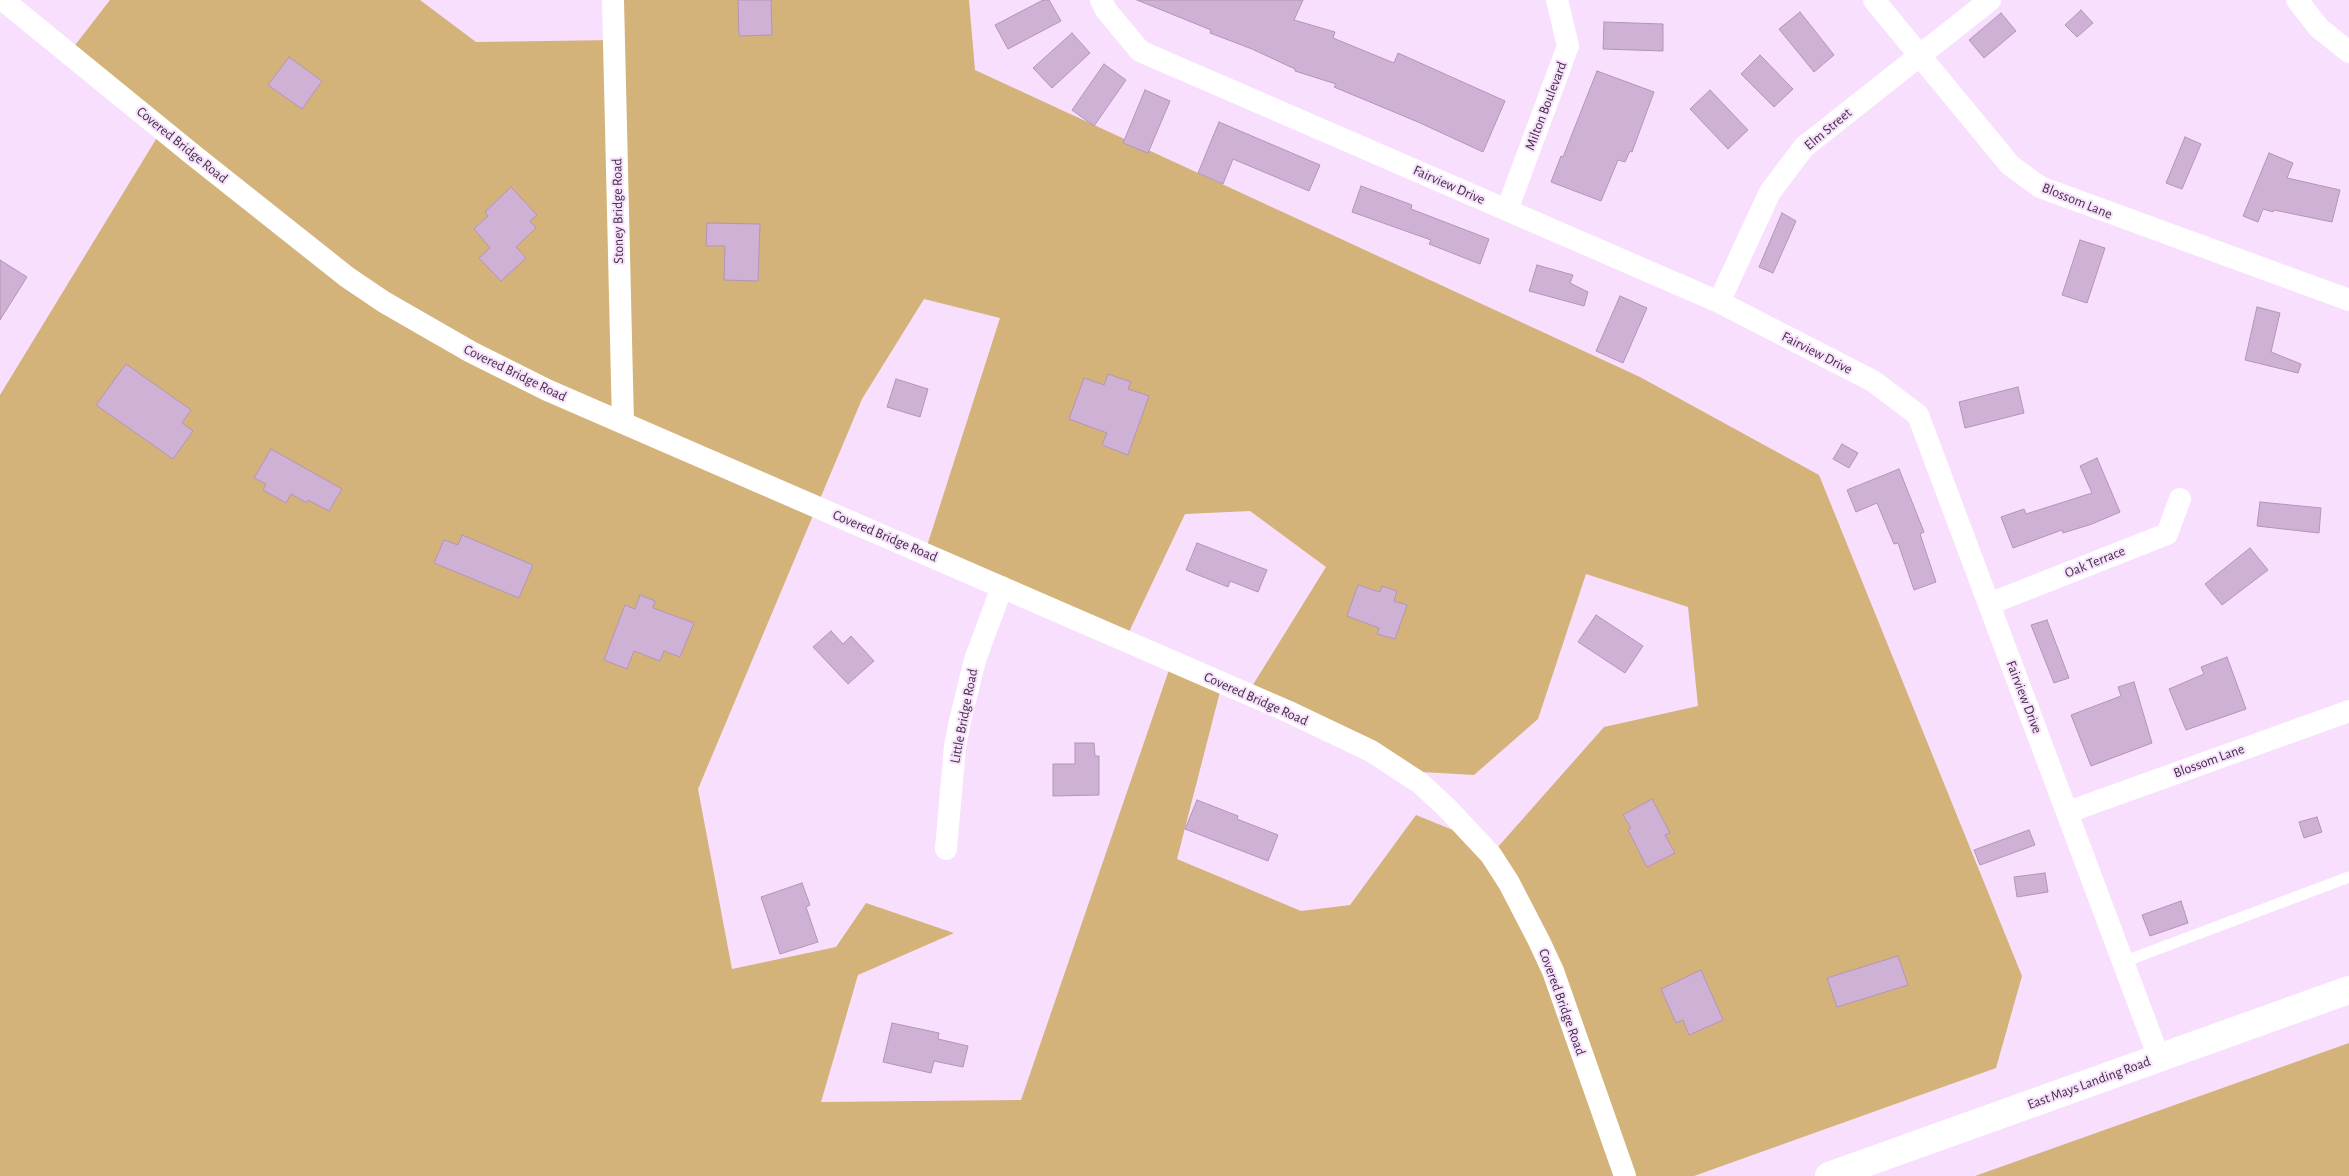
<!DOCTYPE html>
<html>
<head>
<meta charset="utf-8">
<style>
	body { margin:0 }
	canvas { display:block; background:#f8dffd }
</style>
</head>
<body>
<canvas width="2349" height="1176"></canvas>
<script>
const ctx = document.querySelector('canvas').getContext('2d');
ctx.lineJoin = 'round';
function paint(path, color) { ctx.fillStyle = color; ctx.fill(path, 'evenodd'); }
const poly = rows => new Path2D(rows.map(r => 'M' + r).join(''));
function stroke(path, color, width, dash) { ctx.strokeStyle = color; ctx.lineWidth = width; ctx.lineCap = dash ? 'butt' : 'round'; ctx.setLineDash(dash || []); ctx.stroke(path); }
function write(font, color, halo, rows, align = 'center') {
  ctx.font = font + ' "Alegreya Sans",sans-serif'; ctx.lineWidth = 4; ctx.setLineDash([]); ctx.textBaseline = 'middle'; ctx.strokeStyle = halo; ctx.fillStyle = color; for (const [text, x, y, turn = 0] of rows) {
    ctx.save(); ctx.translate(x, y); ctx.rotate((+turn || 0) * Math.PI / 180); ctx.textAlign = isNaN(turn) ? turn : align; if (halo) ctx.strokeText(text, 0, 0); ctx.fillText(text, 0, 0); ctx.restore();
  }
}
const green = poly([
	[110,0,420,0,476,42,615,40,615,0,969,0,975,70,1640,377,1819,475,2022,976,1996,1068,1694,1176,0,1176,0,395,161,131,69,53],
	[924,299,1000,318,926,549,1128,634,1185,514,1250,511,1326,567,1246,696,1404,771,1474,775,1538,719,1586,574,1688,607,1698,706,1604,727,1497,848,1416,815,1350,905,1301,911,1177,859,1222,684,1172,661,1021,1100,821,1102,858,975,954,933,866,903,836,947,732,969,698,789,862,399],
	[2349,1043,2349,1176,1975,1176]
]);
const building = poly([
	[738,0,771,0,772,35,739,36,738,0],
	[1043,0,1049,0,1061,21,1008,49,995,25,1043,0],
	[1137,0,1303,0,1294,20,1335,32,1333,38,1394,63,1398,53,1505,101,1483,152,1418,122,1334,87,1336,84,1295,71,1295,69,1252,49,1210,33,1211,30,1137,0],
	[2081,10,2093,23,2077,37,2065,25,2081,10],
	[1800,12,1834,55,1814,72,1779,29,1800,12],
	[2001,13,2016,31,1984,58,1969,40,2001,13],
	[1604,22,1663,24,1663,51,1603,49,1604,22],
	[1072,33,1090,53,1052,88,1033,68,1072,33],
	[1760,55,1793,89,1774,107,1741,74,1760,55],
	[289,57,322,81,302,109,268,85,289,57],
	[1104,64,1126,80,1094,126,1072,110,1104,64],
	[1597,71,1654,92,1632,152,1630,151,1625,162,1618,160,1601,201,1551,182,1561,156,1563,157,1597,71],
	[1145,90,1170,101,1148,153,1123,143,1145,90],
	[1710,90,1748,130,1728,149,1690,109,1710,90],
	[1219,122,1320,165,1309,191,1233,159,1223,184,1198,173,1219,122],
	[2185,137,2201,144,2182,189,2166,183,2185,137],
	[2269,153,2293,163,2287,178,2340,190,2332,222,2274,210,2273,212,2263,209,2258,222,2243,216,2269,153],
	[1361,186,1412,205,1411,209,1489,239,1480,264,1429,244,1431,240,1352,212,1361,186],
	[511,187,537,215,530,221,536,228,516,247,526,258,501,281,479,258,490,248,474,229,488,216,485,212,511,187],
	[1782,213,1796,221,1773,273,1759,267,1782,213],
	[707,223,760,224,758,281,724,280,725,246,706,246,707,223],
	[2080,240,2105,248,2087,303,2062,295,2080,240],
	[0,260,27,277,0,320,0,260],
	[1537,265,1573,275,1570,283,1588,292,1584,306,1529,291,1537,265],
	[1620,296,1647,308,1623,363,1596,351,1620,296],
	[2257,307,2280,313,2271,352,2301,364,2298,373,2245,360,2257,307],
	[126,364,191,410,182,423,193,431,173,459,96,405,126,364],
	[1108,374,1131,382,1128,389,1149,396,1128,455,1102,445,1107,433,1069,419,1084,378,1104,385,1108,374],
	[896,379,928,389,920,417,887,407,896,379],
	[2018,387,2024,413,1965,428,1959,402,2018,387],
	[1842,444,1858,453,1849,468,1833,459,1842,444],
	[271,449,342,489,329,511,308,500,307,503,291,494,286,503,263,490,266,484,254,478,271,449],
	[2097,458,2120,512,2092,524,2063,533,2062,530,2013,548,2001,517,2024,509,2026,514,2092,493,2080,466,2097,458],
	[1899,469,1924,532,1920,534,1936,582,1914,590,1898,543,1894,544,1877,503,1856,512,1847,490,1899,469],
	[2260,502,2321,508,2319,533,2257,526,2260,502],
	[462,535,533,565,519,598,434,563,444,540,458,545,462,535],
	[1197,543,1267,570,1258,592,1230,581,1228,587,1186,570,1197,543],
	[2250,548,2268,570,2222,605,2205,584,2250,548],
	[1358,585,1380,592,1382,586,1397,591,1394,601,1407,605,1395,639,1377,634,1379,628,1347,616,1358,585],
	[640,595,655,601,653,608,694,623,680,657,664,651,660,661,634,651,627,669,604,660,625,605,635,609,640,595],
	[1596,615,1643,646,1625,673,1578,642,1596,615],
	[2047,620,2069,678,2054,683,2031,625,2047,620],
	[831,631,843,644,851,636,874,661,848,684,813,647,831,631],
	[2227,657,2246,709,2186,730,2169,689,2204,674,2201,667,2227,657],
	[2134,682,2152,743,2091,766,2071,715,2121,696,2118,687,2134,682],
	[1075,743,1094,743,1095,756,1099,756,1099,795,1053,796,1053,764,1075,764,1075,743],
	[1652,799,1670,833,1665,835,1675,853,1647,867,1628,830,1631,828,1623,815,1652,799],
	[1197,800,1238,816,1237,819,1278,835,1268,861,1185,829,1197,800],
	[2317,817,2322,832,2304,838,2299,822,2317,817],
	[2029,830,2035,845,1980,865,1974,850,2029,830],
	[2045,873,2048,892,2017,897,2014,877,2045,873],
	[802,883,810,905,806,907,818,942,780,954,761,897,802,883],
	[2181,901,2188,923,2150,936,2142,915,2181,901],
	[1898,956,1908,985,1837,1007,1827,978,1898,956],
	[1701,970,1723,1020,1689,1035,1683,1020,1676,1023,1661,989,1701,970],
	[892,1023,939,1033,938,1039,968,1046,963,1067,934,1061,931,1073,883,1062,892,1023]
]);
const service = poly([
	[2123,962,2349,877]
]);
const minor = poly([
	[3,0,192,154,347,277,384,302,471,352,547,390,1287,711,1371,751,1420,783,1447,808,1491,855,1509,883,1539,941,1553,971,1625,1176],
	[613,0,623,423],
	[1101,0,1106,10,1140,51,1719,302,1873,381,1918,415,2159,1058],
	[1874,0,2010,165,2040,187,2349,300],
	[2297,0,2319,28,2349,52],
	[1507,210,1568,46,1557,0],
	[1719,302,1770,192,1804,147,1990,0],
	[1989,604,2167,534,2180,499],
	[2068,812,2349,711],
	[946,849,955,746,960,721,975,660,1002,587]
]);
const primary = poly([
	[1829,1176,2349,990]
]);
const streetNames = [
	["Milton Boulevard",1546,106,-69],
	["Elm Street",1828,129,-40],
	["Covered Bridge Road",182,145,39],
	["Fairview Drive",1449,185,24],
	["Blossom Lane",2077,201,22],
	["Stoney Bridge Road",618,211,-91],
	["Fairview Drive",1817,353,27],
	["Covered Bridge Road",515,373,26],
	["Covered Bridge Road",885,536,23],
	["Oak Terrace",2095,562,-22],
	["Fairview Drive",2024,697,69],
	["Covered Bridge Road",1256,699,24],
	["Little Bridge Road",964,716,-79],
	["Blossom Lane",2209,761,-20],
	["Covered Bridge Road",1562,1002,70],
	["East Mays Landing Road",2089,1083,-20]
];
paint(green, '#d3b37a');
paint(building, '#cfb1d5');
stroke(building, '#b395b8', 1);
stroke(service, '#fff', 11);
stroke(minor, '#fff', 22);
stroke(primary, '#fff', 28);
write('14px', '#3e3140', '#f8dffd', streetNames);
</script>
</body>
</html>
